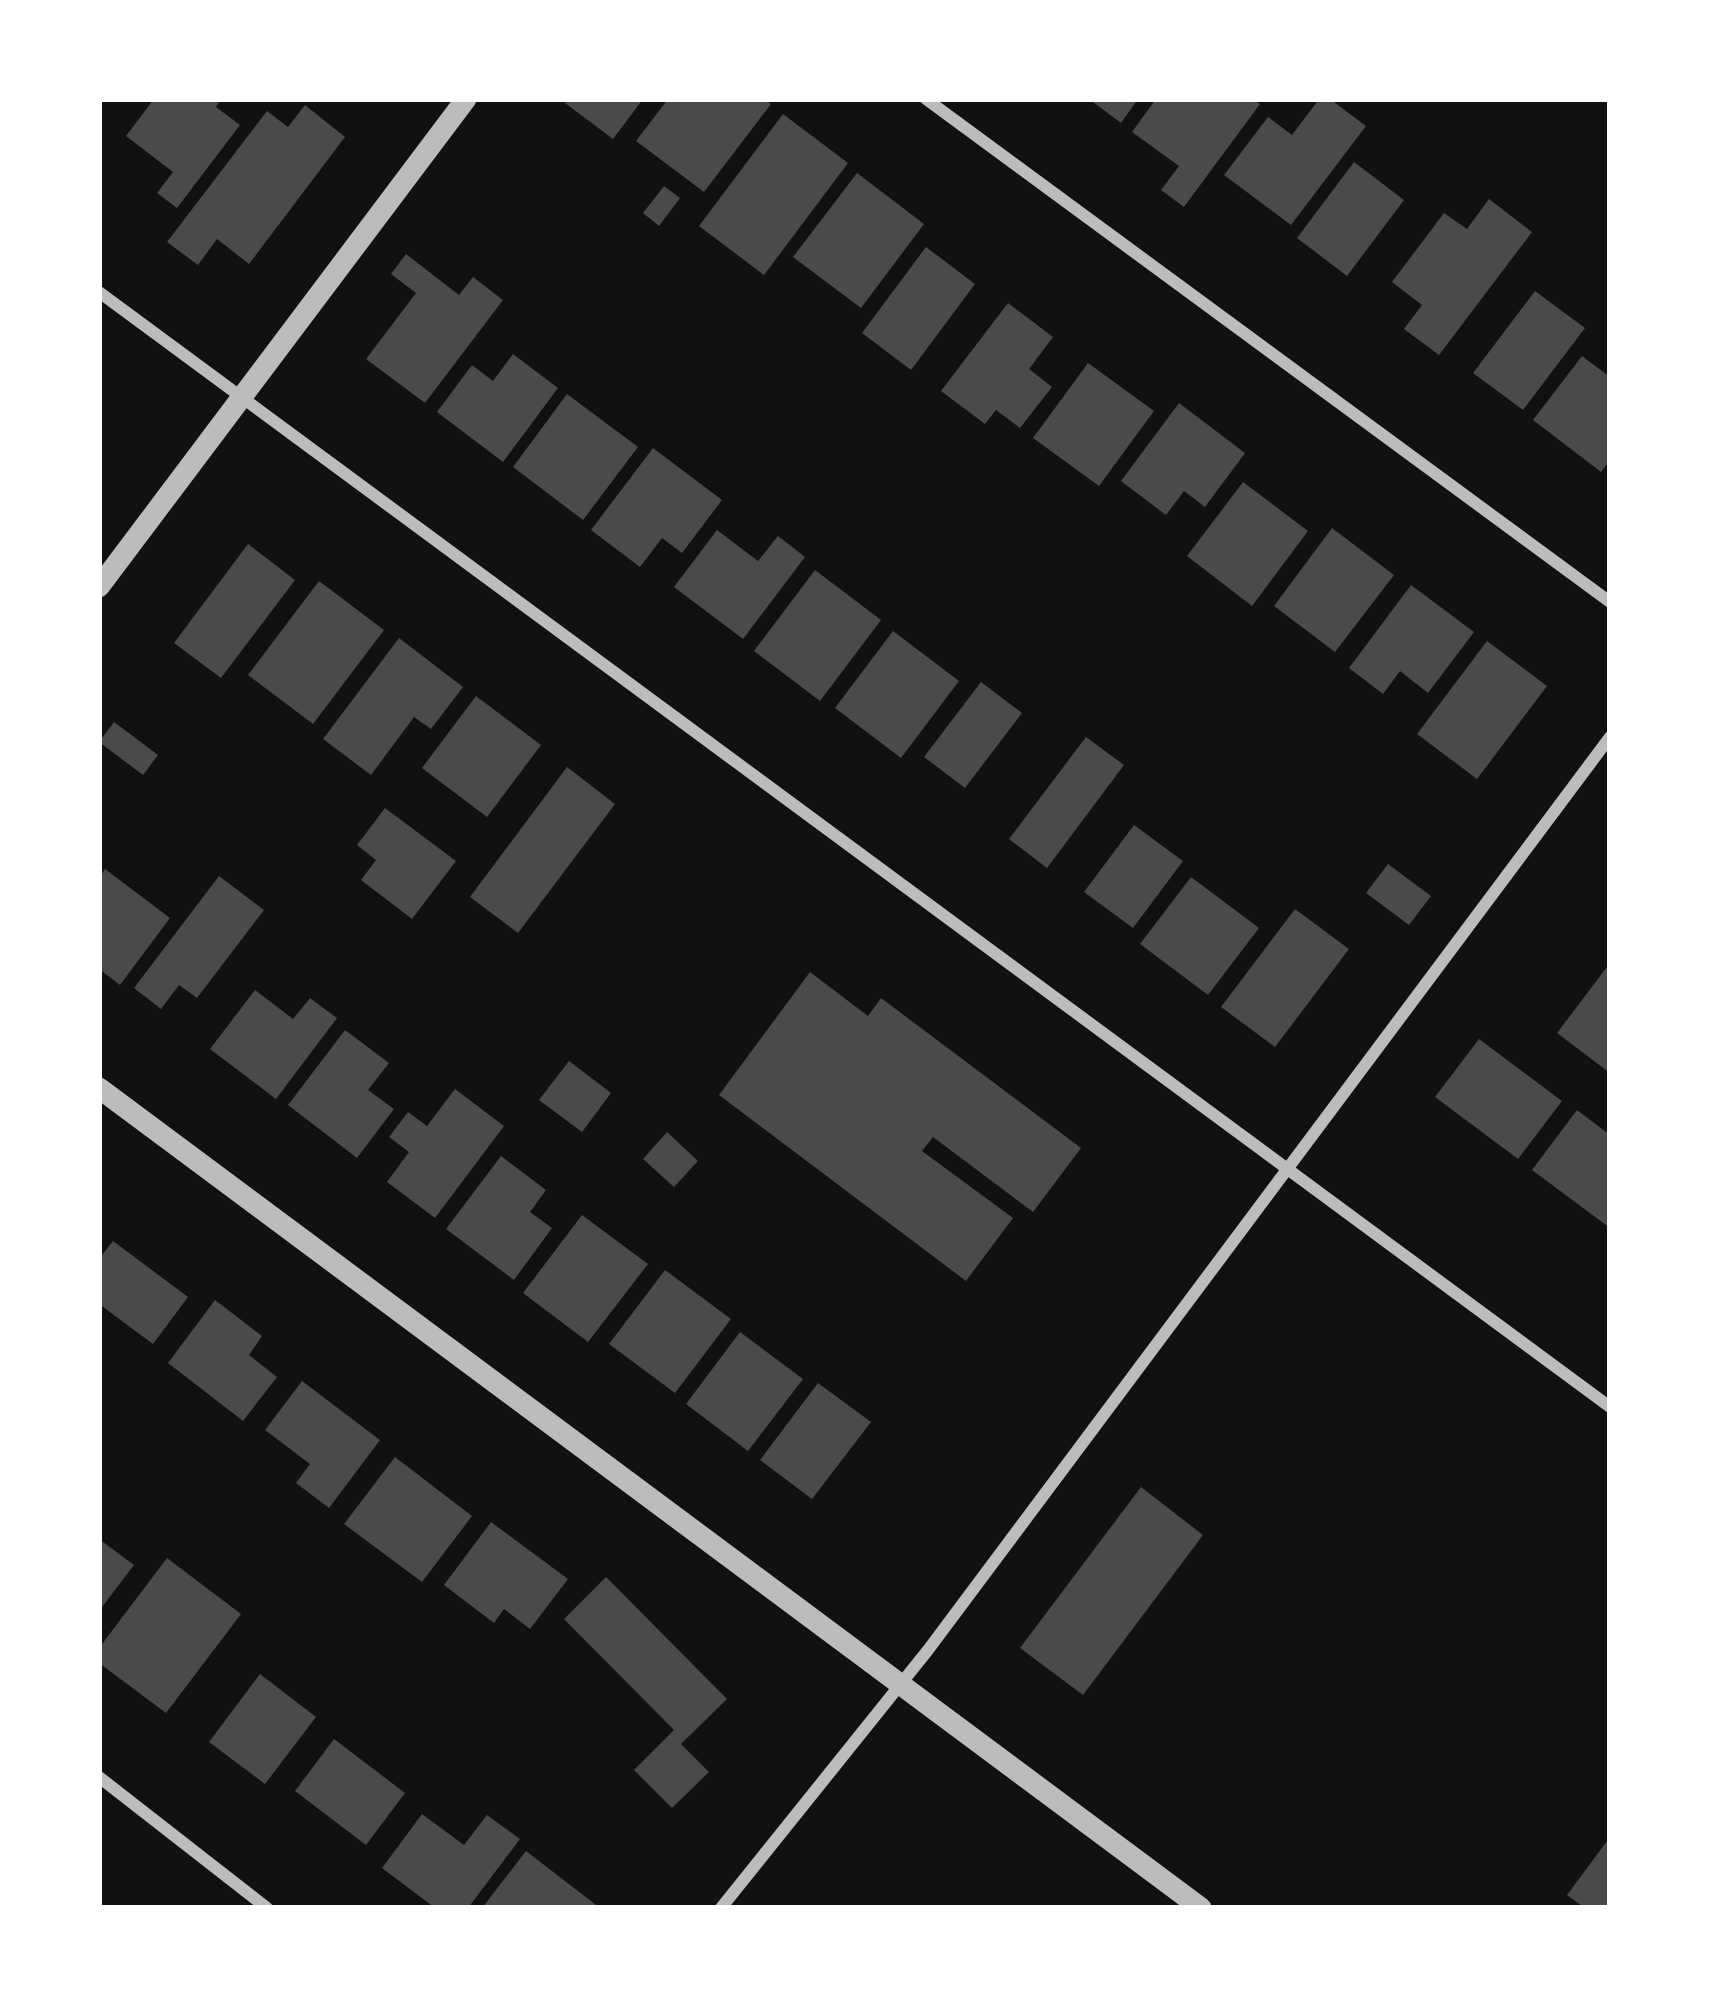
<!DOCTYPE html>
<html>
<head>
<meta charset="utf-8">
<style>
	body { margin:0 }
	#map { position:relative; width:1709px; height:2007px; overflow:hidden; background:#111; font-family:Commissioner,sans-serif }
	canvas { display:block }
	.frame { position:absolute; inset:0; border:102px solid #fff; pointer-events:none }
</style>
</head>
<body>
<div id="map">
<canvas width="1709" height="2007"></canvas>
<div class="frame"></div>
</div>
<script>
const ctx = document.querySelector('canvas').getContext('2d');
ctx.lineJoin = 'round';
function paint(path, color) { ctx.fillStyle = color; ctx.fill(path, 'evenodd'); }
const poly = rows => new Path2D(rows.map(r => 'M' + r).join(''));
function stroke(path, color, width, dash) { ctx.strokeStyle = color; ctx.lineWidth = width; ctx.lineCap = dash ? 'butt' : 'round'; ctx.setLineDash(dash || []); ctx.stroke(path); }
const building = poly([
	[154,99,221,99,216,107,240,125,177,208,157,193,173,172,126,136],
	[567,99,643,99,613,139,565,103],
	[668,99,764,99,771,104,704,192,636,141],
	[1089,99,1138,99,1121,123],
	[1156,99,1254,99,1260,104,1184,207,1161,190,1179,166,1132,132],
	[1319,99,1330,99,1366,126,1291,225,1224,175,1268,117,1292,135],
	[305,105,345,137,249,264,217,239,198,265,167,242,267,111,288,127],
	[783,114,848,163,764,275,699,226],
	[1354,162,1404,200,1347,276,1297,238],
	[857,173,924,224,861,308,793,257],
	[664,186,680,198,659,226,643,213],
	[1489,199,1532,232,1439,355,1404,329,1422,305,1392,282,1444,213,1467,229],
	[926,247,975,284,911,370,862,333],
	[406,254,459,295,473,277,503,300,425,403,366,359,416,293,391,274],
	[1535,291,1585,328,1523,410,1473,373],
	[1008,303,1053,337,1029,369,1052,387,1020,428,996,410,985,424,941,391],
	[513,354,558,388,503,462,437,412,472,365,493,381],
	[1582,356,1610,377,1610,460,1601,472,1533,420],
	[1088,363,1154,411,1099,486,1033,438],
	[567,394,638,447,583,520,513,467],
	[1179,403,1245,453,1205,507,1184,491,1166,515,1121,481],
	[653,448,722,500,682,553,662,538,640,567,591,530],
	[1243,482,1308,531,1252,606,1187,556],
	[1332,528,1394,575,1335,652,1274,606],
	[717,530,758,561,778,536,805,557,743,639,674,587],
	[248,544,295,580,221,678,174,643],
	[815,570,881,620,820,701,754,651],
	[319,581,384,630,313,724,248,675],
	[1411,585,1474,632,1428,693,1400,671,1383,694,1349,668],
	[893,631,959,681,901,758,835,708],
	[399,638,463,687,431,729,414,717,371,775,323,739],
	[1487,641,1547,686,1477,779,1417,734],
	[981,682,1022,713,965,788,924,757],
	[476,696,541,745,487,817,422,768],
	[114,722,158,755,143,775,99,742],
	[1086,737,1124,765,1047,868,1009,839],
	[567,767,615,804,518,933,470,897],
	[385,808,456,861,412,919,361,880,376,860,357,845],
	[1134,825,1183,861,1133,928,1084,892],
	[1388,864,1431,896,1409,925,1366,893],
	[105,869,170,918,120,985,99,969,99,878],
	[219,876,264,910,197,998,179,985,161,1009,134,988],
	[1191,877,1259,928,1208,995,1140,944],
	[1295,909,1349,949,1275,1047,1221,1007],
	[1610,963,1610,1073,1557,1033],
	[810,972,868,1016,881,998,1081,1148,1033,1212,933,1137,922,1151,1013,1218,966,1281,719,1095],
	[255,990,293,1019,310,998,337,1018,276,1099,210,1049],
	[345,1030,389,1063,368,1090,394,1109,357,1158,288,1105],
	[1479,1039,1562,1101,1518,1159,1435,1097],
	[569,1061,611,1093,582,1132,539,1100],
	[455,1089,504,1126,435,1218,387,1182,409,1152,389,1137,408,1112,427,1126],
	[1577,1110,1610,1135,1610,1228,1532,1170],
	[667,1132,698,1161,674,1187,643,1159],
	[501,1156,546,1190,530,1212,552,1228,514,1280,446,1229],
	[582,1215,648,1264,588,1342,523,1293],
	[113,1241,188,1297,153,1344,99,1304,99,1259],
	[665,1270,731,1319,675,1393,609,1344],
	[215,1300,262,1336,249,1355,277,1377,243,1421,168,1363],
	[740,1332,803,1379,748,1451,686,1404],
	[302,1381,380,1440,329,1508,296,1483,310,1464,265,1430],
	[818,1383,871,1422,812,1499,760,1460],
	[395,1457,472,1516,422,1582,344,1524],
	[1141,1487,1203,1535,1083,1695,1020,1648],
	[491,1522,568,1579,530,1629,504,1609,494,1623,444,1585],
	[99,1539,134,1565,99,1611],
	[167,1558,241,1614,166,1713,99,1663,99,1648],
	[606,1577,727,1699,681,1744,709,1772,672,1808,634,1770,674,1730,564,1619],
	[260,1674,316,1717,265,1784,209,1742],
	[334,1739,405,1793,366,1845,295,1791],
	[422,1814,464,1845,487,1815,520,1839,468,1908,435,1908,382,1868],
	[1610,1837,1610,1908,1585,1908,1567,1895],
	[526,1851,600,1908,482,1908]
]);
const minor = poly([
	[926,99,1610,602],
	[99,292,1610,1407],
	[99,1777,267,1908],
	[721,1908,928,1650,1610,737]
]);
const tertiary = poly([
	[99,587,466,99],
	[99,1088,1201,1908]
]);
paint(building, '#4a4a4a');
stroke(minor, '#bcbcbc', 12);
stroke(tertiary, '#bcbcbc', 21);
</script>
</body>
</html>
